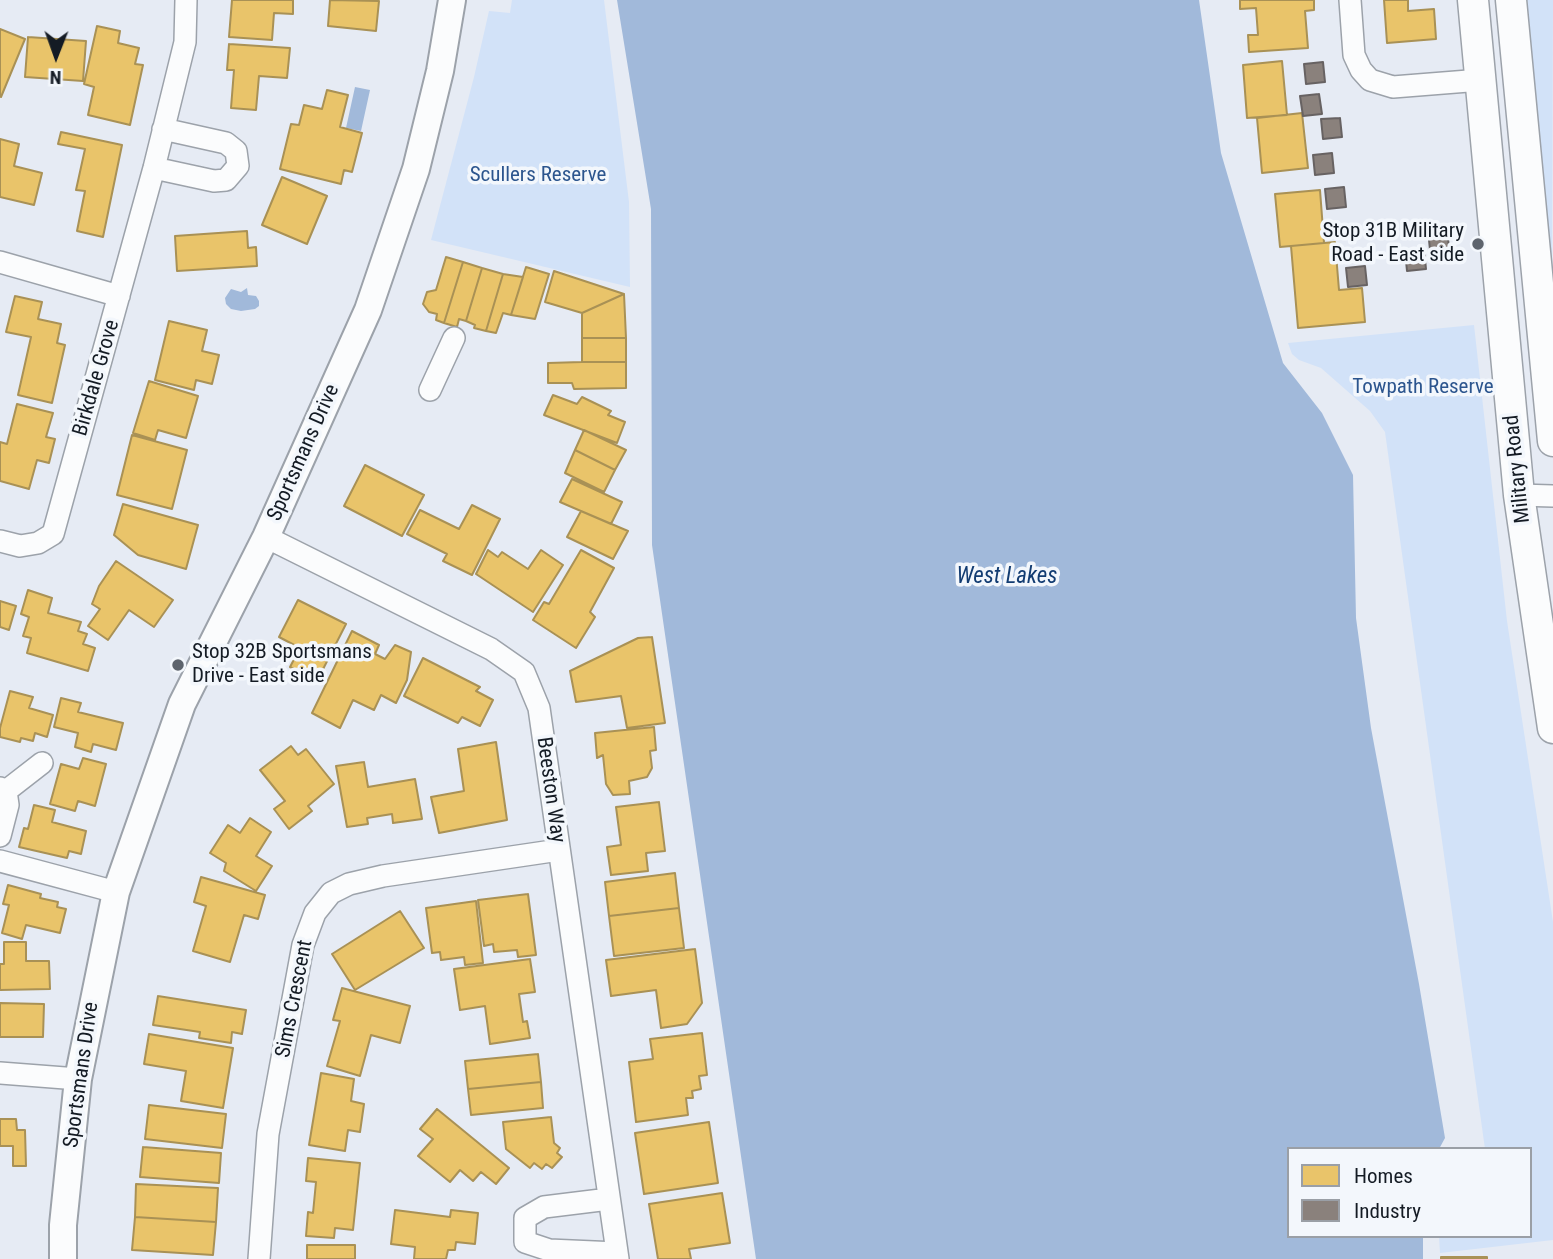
<!DOCTYPE html>
<html>
<head>
<meta charset="utf-8">
<style>
	body { margin:0 }
	#map { position:relative; width:1553px; height:1259px; overflow:hidden; background:#e6ebf4; font-family:"Roboto Condensed",sans-serif }
	canvas { display:block }
	.legend { position:absolute; left:1287px; top:1147px; width:245px; height:91px; box-sizing:border-box; background:#f3f7fc; border:2px solid #9a9fa6; margin:0; padding:9px 12px; list-style:none; font-size:21px; color:#141b24 }
	.legend li { display:flex; align-items:center; gap:14px; height:35px }
	.legend b { width:35px; border:2px solid #9a9fa6 }
	.north { position:absolute; left:21px; top:21px; width:70px; height:70px; -webkit-text-stroke:5px #f3f7fc; paint-order:stroke; rotate:181deg; font-size:19px; font-weight:700; line-height:28px; text-align:center; color:#141b24 }
	.north::after { content:''; display:block; margin:auto; width:24px; height:32px; background:#141b24; clip-path:polygon(50% 0,100% 100%,50% 72%,0 100%) }
</style>
</head>
<body>
<div id="map">
<canvas width="1553" height="1259"></canvas>
<ul class="legend">
<li><b style="height:19px;background:#e9c46a"></b>Homes</li>
<li><b style="height:19px;background:#8a817c"></b>Industry</li>
</ul>
<div class="north">N</div>
</div>
<script>
const ctx = document.querySelector('canvas').getContext('2d');
ctx.lineJoin = 'round';
function paint(path, color) { ctx.fillStyle = color; ctx.fill(path, 'evenodd'); }
const poly = rows => new Path2D(rows.map(r => 'M' + r).join(''));
function stroke(path, color, width, dash) { ctx.strokeStyle = color; ctx.lineWidth = width; ctx.lineCap = dash ? 'butt' : 'round'; ctx.setLineDash(dash || []); ctx.stroke(path); }
function write(font, color, halo, rows, align = 'center') {
  ctx.font = font + ' "Roboto Condensed",sans-serif'; ctx.lineWidth = 7; ctx.setLineDash([]); ctx.textBaseline = 'middle'; ctx.strokeStyle = halo; ctx.fillStyle = color; for (const [text, x, y, turn = 0] of rows) {
    ctx.save(); ctx.translate(x, y); ctx.rotate((+turn || 0) * Math.PI / 180); ctx.textAlign = isNaN(turn) ? turn : align; if (halo) ctx.strokeText(text, 0, 0); ctx.fillText(text, 0, 0); ctx.restore();
  }
}
const green = poly([
	[512,0,604,0,629,202,630,287,431,240,474,77,489,11,510,13],
	[1527,0,1553,0,1552,274],
	[1474,325,1507,621,1553,922,1553,1240,1440,1253,1439,1236,1530,1236,1530,1149,1485,1149,1385,432,1370,411,1321,368,1299,360,1292,354,1288,343]
]);
const water = poly([
	[617,0,1199,0,1221,153,1283,363,1322,413,1353,475,1356,618,1371,728,1419,984,1445,1138,1439,1149,1289,1149,1289,1236,1423,1236,1423,1259,756,1259,652,545,651,209],
	[355,87,370,90,361,131,346,128],
	[247,288,248,295,256,296,259,301,259,306,255,309,241,311,231,309,226,304,225,298,231,289,241,292]
]);
const homes = poly([
	[232,0,293,0,293,14,274,13,272,40,229,37,232,0],
	[330,0,379,1,376,31,328,26,330,0],
	[1240,0,1314,0,1314,10,1305,11,1308,48,1249,52,1248,35,1258,35,1256,8,1240,9,1240,0],
	[1384,0,1408,0,1408,11,1434,9,1436,39,1387,43,1384,0],
	[97,26,120,31,118,43,139,48,135,64,143,65,130,125,88,115,94,87,84,84,97,26],
	[0,29,25,39,1,97,0,96,0,29],
	[28,37,86,41,83,81,25,77,28,37],
	[229,44,290,48,287,78,259,76,256,110,231,108,234,70,227,70,229,44],
	[1282,61,1287,115,1247,118,1243,65,1282,61],
	[327,90,348,95,340,127,362,133,352,172,344,170,341,184,280,169,291,124,299,125,304,105,322,109,327,90],
	[1302,113,1308,168,1262,173,1257,118,1302,113],
	[61,132,122,145,103,237,77,231,85,191,76,190,85,149,58,144,61,132],
	[0,139,19,144,14,166,42,173,34,205,0,197,0,139],
	[282,177,327,196,307,244,262,225,282,177],
	[1320,190,1324,243,1280,247,1275,194,1320,190],
	[247,231,248,248,256,247,257,266,177,271,175,236,247,231],
	[1335,242,1339,290,1362,288,1365,322,1298,328,1291,246,1335,242],
	[446,257,463,262,444,323,436,320,437,314,429,312,423,304,427,292,436,290,446,257],
	[463,262,482,268,466,321,459,319,457,327,444,323,463,262],
	[526,267,549,274,535,319,511,315,526,267],
	[482,268,503,274,486,331,474,328,475,325,466,321,482,268],
	[554,271,624,294,582,313,545,302,554,271],
	[503,274,523,277,511,315,503,313,496,333,486,331,503,274],
	[624,294,626,338,582,338,582,313,624,294],
	[15,296,42,302,38,319,61,324,57,343,65,345,52,403,18,395,31,337,6,332,15,296],
	[169,321,207,330,202,351,219,355,212,384,196,380,194,390,155,380,169,321],
	[582,338,626,338,626,362,582,362,582,338],
	[582,362,626,362,626,388,574,389,572,383,548,383,548,363,582,362],
	[149,381,198,396,186,438,158,430,155,440,133,433,149,381],
	[553,395,577,404,582,397,611,411,608,415,625,422,617,443,544,415,553,395],
	[17,404,53,413,46,437,55,439,49,463,37,460,29,489,0,481,0,442,7,444,17,404],
	[584,430,626,450,615,470,575,450,584,430],
	[132,435,187,450,172,509,117,495,132,435],
	[575,450,615,470,604,492,565,473,575,450],
	[365,465,424,495,402,536,344,506,365,465],
	[572,479,622,502,611,524,560,502,572,479],
	[123,504,198,525,186,569,138,555,114,535,123,504],
	[472,505,500,519,472,575,443,561,447,554,407,534,420,510,459,529,472,505],
	[581,511,628,531,613,559,567,537,581,511],
	[488,550,498,557,502,552,528,569,541,550,563,565,533,612,476,574,488,550],
	[581,550,614,568,590,612,595,617,576,648,533,620,544,602,549,604,581,550],
	[116,561,173,600,154,627,129,610,108,640,88,626,100,609,92,604,99,586,116,561],
	[28,590,52,598,48,613,81,622,78,631,87,634,83,644,95,648,88,671,27,653,31,638,23,636,29,617,21,614,28,590],
	[298,600,346,624,317,681,290,667,300,648,279,637,298,600],
	[0,601,16,606,9,630,0,627,0,601],
	[352,631,379,645,375,654,385,659,395,645,411,652,407,680,396,703,381,695,374,710,353,700,340,728,312,713,352,631],
	[652,637,665,723,627,728,621,696,576,702,570,671,638,638,652,637],
	[423,658,480,687,476,691,493,700,480,726,462,717,458,723,404,696,423,658],
	[10,691,33,697,29,708,53,715,47,737,35,733,33,741,21,738,20,742,0,737,0,728,10,691],
	[61,698,81,703,78,712,123,723,116,750,93,744,91,752,75,747,78,733,54,727,61,698],
	[654,727,656,750,650,751,652,768,647,777,629,781,630,794,613,795,606,784,603,755,597,758,595,733,654,727],
	[496,742,507,820,439,833,431,797,464,791,458,749,496,742],
	[291,746,298,755,306,749,334,784,308,806,312,811,289,829,274,809,285,801,260,770,291,746],
	[83,758,106,764,95,806,78,801,75,811,50,804,61,764,79,769,83,758],
	[364,762,368,787,415,779,422,819,393,823,392,814,367,818,368,824,347,827,336,766,364,762],
	[659,802,665,851,646,853,648,871,611,875,607,847,621,845,616,807,659,802],
	[34,805,55,810,52,822,86,831,81,854,69,851,67,858,19,847,24,828,28,829,34,805],
	[250,818,271,832,256,856,272,866,256,891,224,871,226,863,210,853,228,825,240,833,250,818],
	[675,873,679,908,609,916,605,882,675,873],
	[201,877,265,895,258,919,244,915,230,962,193,951,206,906,194,902,201,877],
	[8,885,41,894,40,898,58,902,57,907,66,909,60,933,26,925,22,939,2,933,9,905,3,904,8,885],
	[528,894,536,955,518,957,517,950,494,952,493,944,484,946,478,900,528,894],
	[476,901,483,963,465,965,464,957,441,960,440,952,432,953,426,908,476,901],
	[679,908,684,948,614,956,609,916,679,908],
	[400,911,424,948,355,990,332,954,400,911],
	[4,942,26,942,26,961,49,961,50,989,0,990,0,964,4,964,4,942],
	[695,949,702,1003,687,1024,661,1028,656,990,611,996,606,960,695,949],
	[530,959,535,992,519,994,523,1022,527,1021,530,1038,490,1044,485,1006,460,1010,454,969,530,959],
	[342,988,410,1006,400,1043,371,1035,360,1076,327,1066,340,1021,333,1020,342,988],
	[158,996,246,1010,242,1034,232,1032,231,1043,199,1038,200,1032,153,1025,158,996],
	[0,1003,44,1004,43,1037,0,1037,0,1003],
	[702,1033,707,1075,699,1076,701,1089,692,1091,693,1098,686,1098,688,1115,636,1122,629,1062,653,1059,650,1039,702,1033],
	[149,1034,233,1048,223,1108,181,1101,186,1071,144,1064,149,1034],
	[538,1054,541,1082,468,1089,465,1061,538,1054],
	[321,1073,354,1079,351,1101,364,1104,360,1132,348,1130,345,1151,309,1145,321,1073],
	[541,1082,543,1108,471,1115,468,1089,541,1082],
	[149,1105,226,1114,222,1148,145,1139,149,1105],
	[437,1109,509,1168,496,1184,481,1172,473,1181,460,1170,450,1182,418,1156,433,1139,420,1129,437,1109],
	[551,1117,554,1143,560,1148,557,1153,562,1157,552,1168,546,1164,542,1169,534,1163,530,1168,506,1149,503,1122,551,1117],
	[0,1119,16,1119,17,1130,25,1130,26,1166,13,1166,13,1146,0,1146,0,1119],
	[709,1122,718,1183,644,1194,635,1133,709,1122],
	[143,1147,221,1153,219,1183,140,1177,143,1147],
	[308,1158,360,1163,353,1230,335,1228,334,1238,306,1236,308,1212,313,1213,316,1182,306,1181,308,1158],
	[136,1184,218,1188,216,1222,135,1217,136,1184],
	[722,1193,730,1243,689,1249,691,1259,658,1259,649,1204,722,1193],
	[395,1210,450,1217,451,1210,478,1213,475,1244,456,1242,455,1250,448,1250,446,1259,414,1259,415,1247,391,1244,395,1210],
	[135,1217,216,1222,213,1255,132,1250,135,1217],
	[307,1245,355,1245,355,1259,307,1259,307,1245],
	[1441,1257,1487,1257,1487,1259,1441,1259,1441,1257]
]);
const industry = poly([
	[1323,62,1325,82,1306,84,1304,64,1323,62],
	[1319,94,1322,114,1303,116,1300,96,1319,94],
	[1340,118,1342,137,1323,139,1321,119,1340,118],
	[1332,153,1334,173,1315,175,1313,155,1332,153],
	[1344,187,1346,207,1327,209,1325,189,1344,187],
	[1447,228,1449,248,1430,250,1428,230,1447,228],
	[1424,249,1426,269,1407,271,1405,251,1424,249],
	[1365,266,1367,285,1348,287,1346,268,1365,266]
]);
const minor = poly([
	[1350,0,1354,55,1361,70,1370,80,1393,87,1481,80],
	[154,168,214,181,226,180,238,166,236,151,226,143,163,129],
	[0,262,119,296],
	[430,390,454,338],
	[1519,495,1553,496],
	[266,537,491,649,524,672,539,708,618,1259],
	[0,541,20,546,38,543,53,534,154,168,185,42,186,0],
	[0,788,6,791,8,805,0,836],
	[6,791,42,763],
	[0,861,116,892],
	[0,1073,78,1079],
	[609,1199,544,1207,525,1218,525,1242,549,1250,617,1253],
	[259,1259,268,1134,303,945,315,913,331,893,349,884,383,876,559,850]
]);
const tertiary = poly([
	[63,1259,63,1225,78,1079,116,892,182,704,266,537,368,310,416,169,440,71,452,0]
]);
const secondary = poly([
	[1473,0,1519,495,1553,728],
	[1511,0,1553,441]
]);
const markers = [
	[1478,244,7,"#5e646d"],
	[178,665,7,"#5e646d"]
];
const parkNames = [
	["Scullers Reserve",538,176],
	["Towpath Reserve",1423,388]
];
const poiNames = [
	["Stop 31B Military",1464,232],
	["Road - East side",1464,256],
	["Stop 32B Sportsmans",192,653,"left"],
	["Drive - East side",192,677,"left"]
];
const streetNames = [
	["Birkdale Grove",97,378,-74],
	["Sportsmans Drive",304,453,-66],
	["Military Road",1518,469,-96],
	["Beeston Way",550,790,82],
	["Sims Crescent",295,999,-79],
	["Sportsmans Drive",82,1075,-82]
];
const waterNames = [
	["West Lakes",1007,577]
];
paint(green, '#d2e2f8');
paint(water, '#a1b9da');
paint(homes, '#e9c46a');
stroke(homes, '#a99155', 2);
paint(industry, '#8a817c');
stroke(industry, '#676262', 2);
stroke(minor, '#9ca2aa', 24);
stroke(tertiary, '#9ca2aa', 30);
stroke(secondary, '#9ca2aa', 33);
stroke(minor, '#fbfcfd', 21);
stroke(tertiary, '#fbfcfd', 26);
stroke(secondary, '#fbfcfd', 30);
for (const [x, y, r, color] of markers) { const dot = new Path2D(); dot.arc(x, y, r, 0, 2 * Math.PI); ctx.fillStyle = color; ctx.fill(dot); stroke(dot, '#f3f7fc', 2.5); }
write('21px', '#2c558e', '#f3f7fc', parkNames);
write('21px', '#141b24', '#f3f7fc', poiNames, 'right');
write('21px', '#141b24', '#f3f7fc', streetNames);
write('italic 23px', '#123c72', '#f3f7fc', waterNames);
</script>
</body>
</html>
